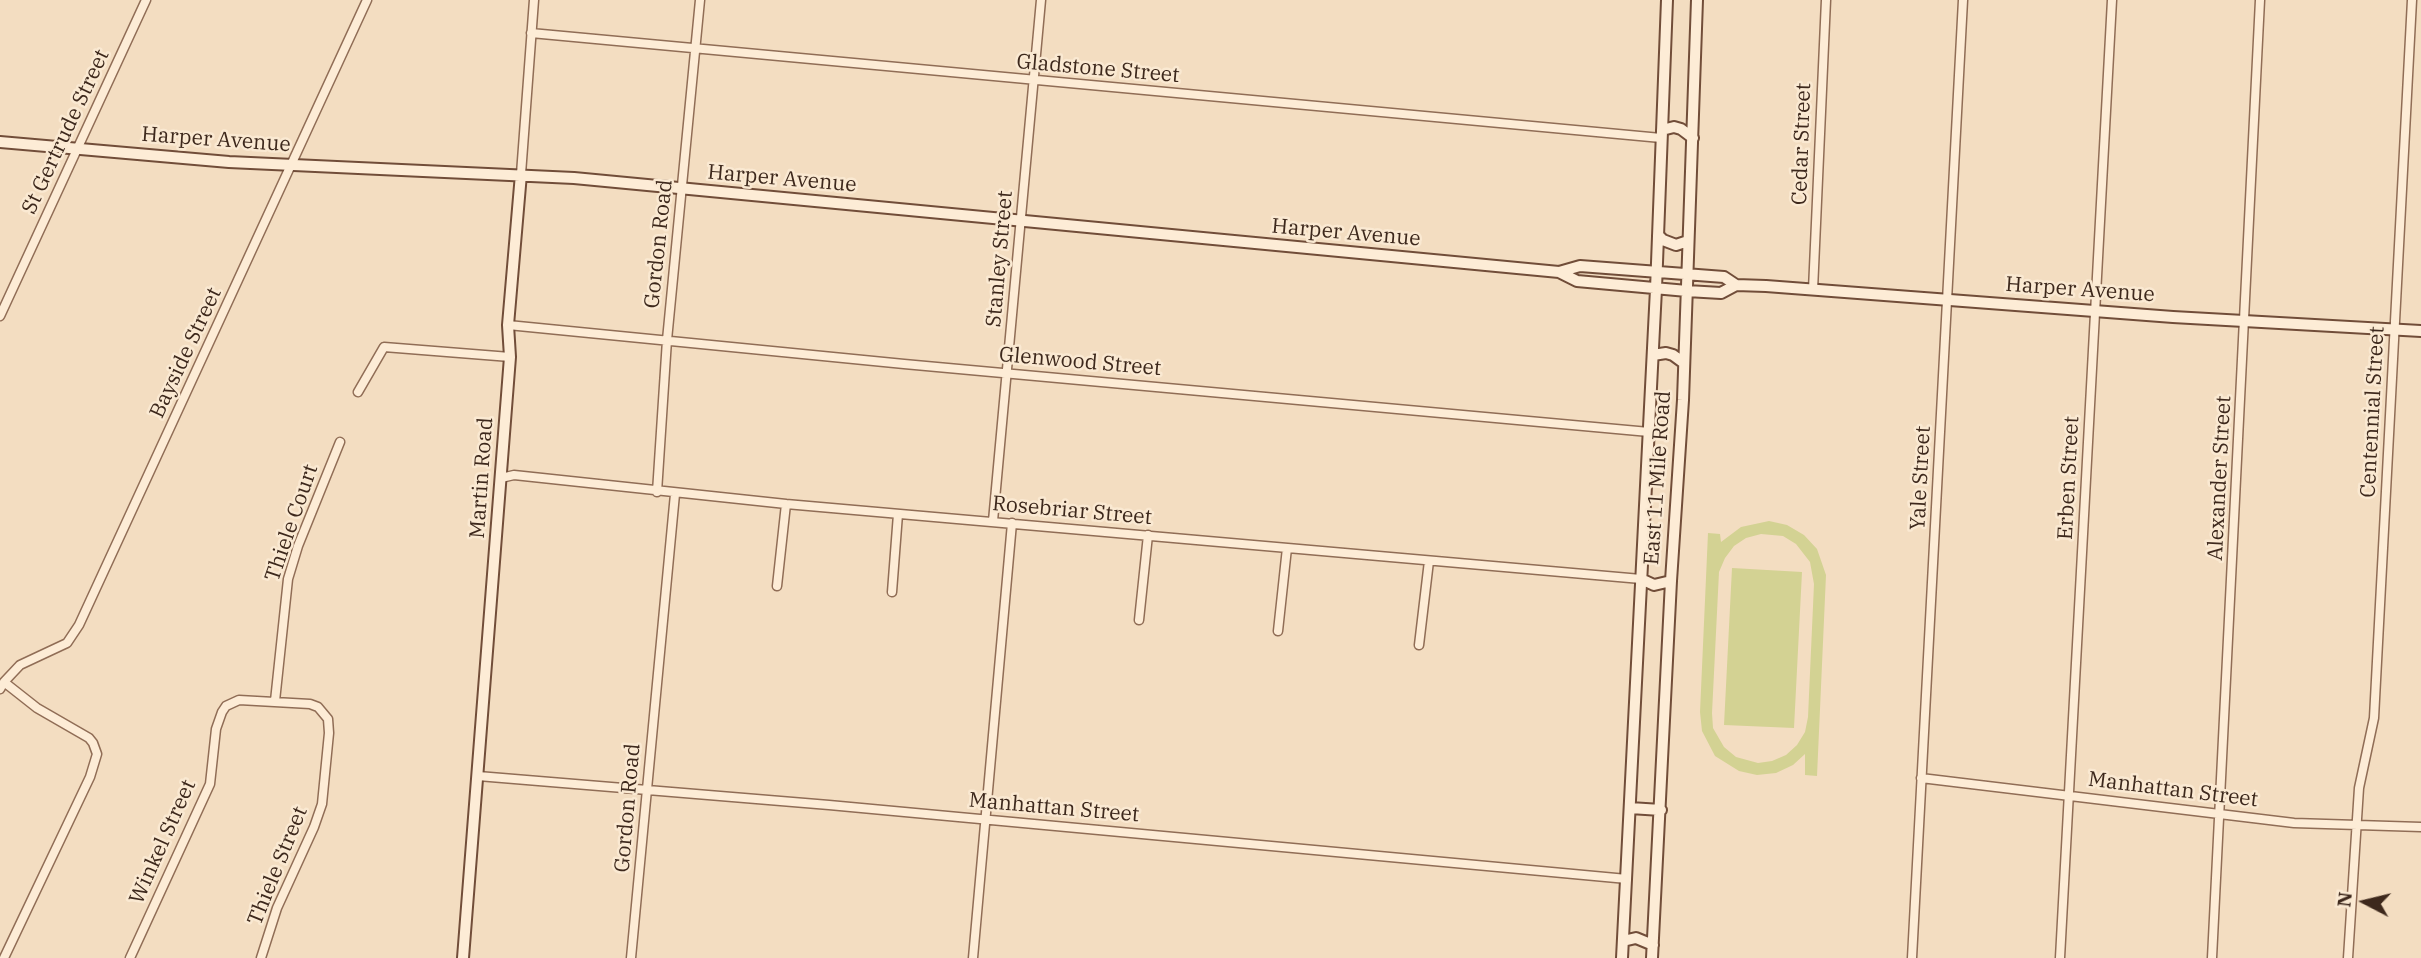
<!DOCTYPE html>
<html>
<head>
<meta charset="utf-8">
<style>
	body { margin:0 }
	#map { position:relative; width:2421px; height:958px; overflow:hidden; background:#f3ddc1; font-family:"IBM Plex Serif",serif }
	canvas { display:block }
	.north { position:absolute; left:2330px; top:867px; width:70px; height:70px; -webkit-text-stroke:5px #fae9d2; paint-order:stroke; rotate:277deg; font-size:19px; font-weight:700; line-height:28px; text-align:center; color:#3d281c }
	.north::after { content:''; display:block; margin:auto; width:24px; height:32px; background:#3d281c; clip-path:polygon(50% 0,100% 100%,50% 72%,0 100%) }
</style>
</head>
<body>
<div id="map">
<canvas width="2421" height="958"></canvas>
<div class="north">N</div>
</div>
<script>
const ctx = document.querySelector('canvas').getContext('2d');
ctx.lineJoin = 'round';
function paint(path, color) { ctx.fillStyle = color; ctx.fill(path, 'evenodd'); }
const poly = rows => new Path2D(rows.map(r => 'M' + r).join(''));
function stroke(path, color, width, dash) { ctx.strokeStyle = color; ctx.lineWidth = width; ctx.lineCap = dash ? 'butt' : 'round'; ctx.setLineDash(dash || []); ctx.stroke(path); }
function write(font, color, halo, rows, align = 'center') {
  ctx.font = font + ' "IBM Plex Serif",serif'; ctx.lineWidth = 5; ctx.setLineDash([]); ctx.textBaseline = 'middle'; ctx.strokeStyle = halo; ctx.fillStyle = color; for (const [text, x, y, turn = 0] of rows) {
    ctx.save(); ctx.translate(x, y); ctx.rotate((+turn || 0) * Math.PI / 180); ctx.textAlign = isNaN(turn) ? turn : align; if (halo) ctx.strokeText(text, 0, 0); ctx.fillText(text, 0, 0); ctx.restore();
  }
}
const green = poly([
	[1769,521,1787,525,1804,535,1817,549,1826,575,1817,776,1805,775,1805,754,1793,765,1776,773,1757,775,1739,771,1715,756,1702,731,1700,712,1708,533,1720,534,1721,542,1741,527],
	[1761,534,1783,536,1796,544,1810,562,1814,584,1808,717,1805,732,1797,745,1786,755,1772,761,1758,763,1736,757,1724,747,1713,728,1712,713,1719,572,1725,558,1734,546,1746,538],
	[1732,568,1802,572,1794,728,1724,725]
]);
const street = poly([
	[531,33,1661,138],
	[521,174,534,0],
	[1813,290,1826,0],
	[0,316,146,0],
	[508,325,904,364,1649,432],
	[358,392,384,347,510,357],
	[501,478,514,475,786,504,1641,579],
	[657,492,667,340,700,0],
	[993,521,1041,0],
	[777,586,786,504],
	[892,592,898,514],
	[1139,620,1148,535],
	[1278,631,1287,548],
	[1419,645,1429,561],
	[0,689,4,682,20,665,67,643,79,625,367,0],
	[275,701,288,579,298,546,340,442],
	[478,776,829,805,1627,879],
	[1921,778,2294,823,2421,827],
	[4,958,90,777,97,754,93,743,89,738,37,708,4,682],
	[130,958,210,784,216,729,222,712,226,706,239,700,310,704,318,707,328,719,329,733,322,804,314,827,277,908,261,958],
	[631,958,675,494],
	[973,958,1012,523],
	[1912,958,1963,0],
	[2060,958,2112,0],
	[2212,958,2260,0],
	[2348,958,2359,788,2374,718,2412,0]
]);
const secondary = poly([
	[1662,130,1674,127,1681,129,1693,138],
	[0,142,229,162,574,178,1559,272,1580,266,1724,277,1736,285],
	[1658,235,1663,240,1676,245,1688,241],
	[1559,272,1577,281,1687,291,1721,293,1736,285,1766,286,2173,317,2421,331],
	[1653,355,1666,353,1673,355,1684,363],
	[1641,579,1654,585,1671,581],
	[1630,808,1661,810],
	[1623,941,1636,938,1653,945],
	[463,958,510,357,508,325,521,174],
	[1622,958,1656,289,1667,0],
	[1652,958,1671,581,1683,400,1697,0]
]);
const streetNames = [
	["Gladstone Street",1098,69,5],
	["St Gertrude Street",66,132,-65],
	["Harper Avenue",216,140,4],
	["Cedar Street",1802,144,-88],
	["Harper Avenue",782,179,5],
	["Harper Avenue",1346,233,5],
	["Gordon Road",659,244,-84],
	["Stanley Street",1000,259,-85],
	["Harper Avenue",2080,290,4],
	["Bayside Street",186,353,-65],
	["Glenwood Street",1080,362,5],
	["Centennial Street",2373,412,-87],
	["Martin Road",482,478,-86],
	["East 11 Mile Road",1658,478,-86],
	["Yale Street",1921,478,-87],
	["Erben Street",2069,478,-87],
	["Alexander Street",2220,478,-87],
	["Rosebriar Street",1072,511,5],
	["Thiele Court",292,523,-71],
	["Manhattan Street",2173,790,7],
	["Gordon Road",628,808,-85],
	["Manhattan Street",1054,808,5],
	["Winkel Street",163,842,-66],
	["Thiele Street",278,866,-68]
];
paint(green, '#d3d293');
stroke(street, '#906d56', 11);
stroke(secondary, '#714d39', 14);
stroke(street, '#fdecd6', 8);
stroke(secondary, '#fdecd6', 10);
write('21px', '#3d281c', '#fae9d2', streetNames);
</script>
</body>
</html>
